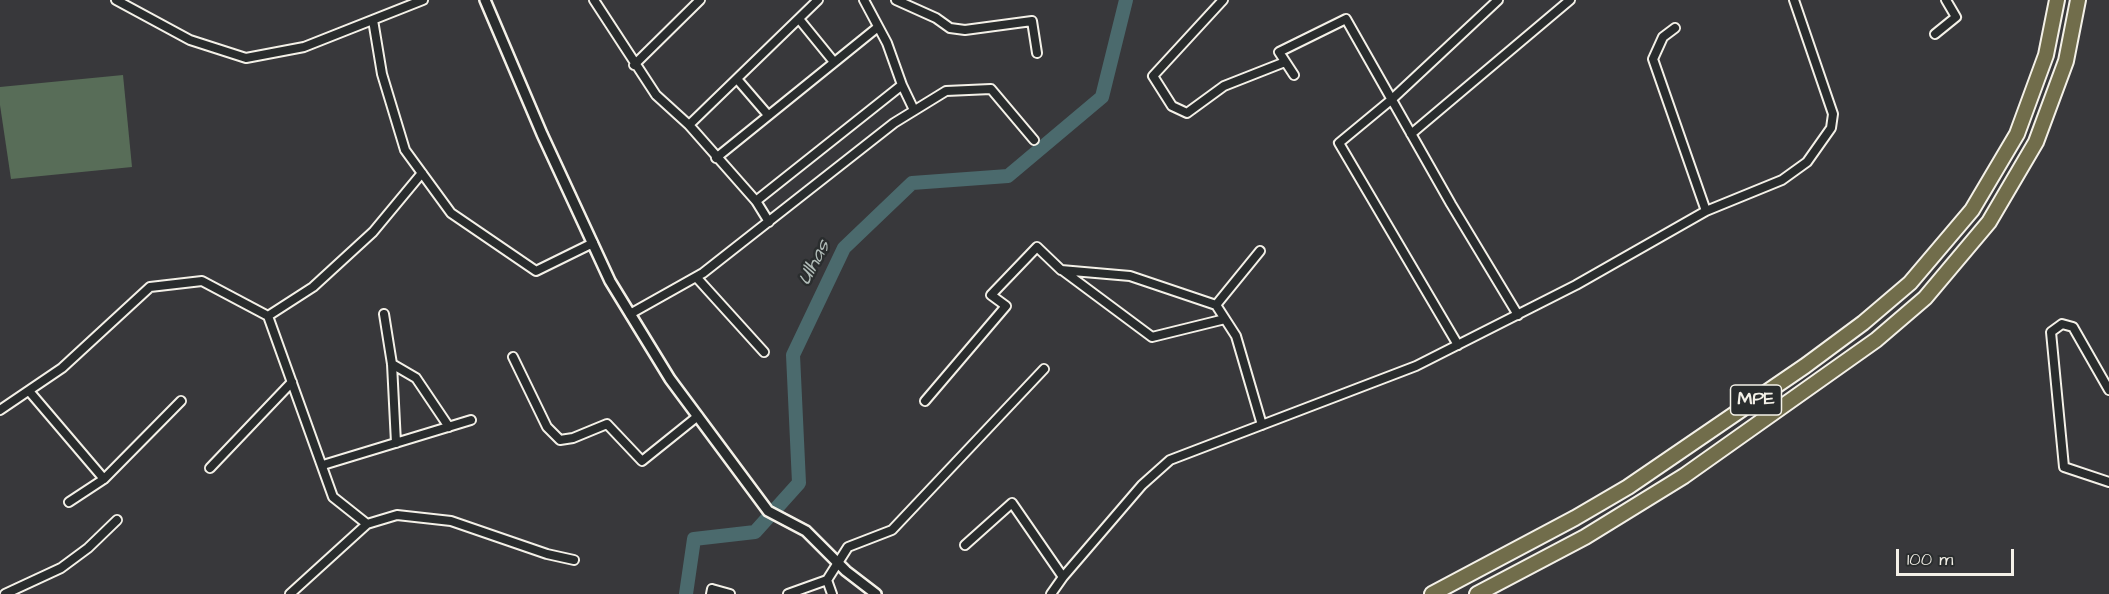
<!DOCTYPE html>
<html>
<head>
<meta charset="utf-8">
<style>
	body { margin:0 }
	#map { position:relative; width:2109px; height:594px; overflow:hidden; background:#38383b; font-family:"Architects Daughter",sans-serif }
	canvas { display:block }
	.scale { position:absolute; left:1896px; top:549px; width:118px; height:27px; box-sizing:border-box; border:3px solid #f4f1e8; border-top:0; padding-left:8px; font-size:18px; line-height:21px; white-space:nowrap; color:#f4f1e8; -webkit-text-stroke:4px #2a2d2e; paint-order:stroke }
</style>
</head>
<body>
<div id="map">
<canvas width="2109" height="594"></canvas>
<div class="scale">100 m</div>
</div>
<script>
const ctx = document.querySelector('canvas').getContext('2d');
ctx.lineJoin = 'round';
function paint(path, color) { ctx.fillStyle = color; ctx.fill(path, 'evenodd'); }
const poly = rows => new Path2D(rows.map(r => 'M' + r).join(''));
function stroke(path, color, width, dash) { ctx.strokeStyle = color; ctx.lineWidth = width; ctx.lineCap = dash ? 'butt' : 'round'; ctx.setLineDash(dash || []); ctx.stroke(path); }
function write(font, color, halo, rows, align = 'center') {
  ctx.font = font + ' "Architects Daughter",sans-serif'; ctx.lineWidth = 5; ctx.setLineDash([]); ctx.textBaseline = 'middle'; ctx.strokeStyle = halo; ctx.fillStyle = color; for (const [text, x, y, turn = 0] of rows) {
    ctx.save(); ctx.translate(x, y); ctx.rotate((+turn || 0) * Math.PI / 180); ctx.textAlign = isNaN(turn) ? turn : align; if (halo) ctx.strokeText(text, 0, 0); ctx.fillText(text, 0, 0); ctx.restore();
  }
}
const green = poly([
	[123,75,132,167,11,179,0,105,0,87]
]);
const river = poly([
	[686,594,694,539,755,532,799,483,793,355,844,248,912,183,1008,176,1102,97,1126,0]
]);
const minor = poly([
	[116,0,190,40,246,58,304,47,423,0],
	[594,0,656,95,689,125,756,201],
	[864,0,887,43,902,85],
	[896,0,936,18,950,28,965,30,1032,21,1037,53],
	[1223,0,1153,76,1172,106,1187,113,1224,86,1285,62],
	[799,19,834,62],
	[373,20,382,74,405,150,451,213,536,271,593,243],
	[1675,28,1663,37,1653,59,1706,211],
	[1935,34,1956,17,1946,0],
	[634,65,700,0],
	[1294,75,1279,52,1346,19,1451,204,1518,315],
	[737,79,768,115],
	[689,125,818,0],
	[1411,134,1570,0],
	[716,158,878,27],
	[769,222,756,201,902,85,914,110],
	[1062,270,1152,337,1225,319],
	[697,278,764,352],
	[1216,305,1260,251],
	[384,314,392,364,396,443],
	[630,314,703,273,894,123,946,91,991,89,1034,140],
	[268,316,313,287,373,232,422,173],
	[1458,345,1339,143,1391,100,1498,0],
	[513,357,547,427,560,440,573,438,607,424,642,461,698,416],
	[392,364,416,378,449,427],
	[2109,390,2073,327,2062,324,2051,332,2064,467,2109,482],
	[29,391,104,479],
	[925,401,1006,306,991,295,1037,247,1061,270,1130,276,1216,305,1236,336,1262,425],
	[0,410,62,368,150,287,202,281,268,316,333,497,367,524],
	[323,465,471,420],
	[210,468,292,382],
	[69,502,104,479,181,401],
	[965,545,1012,503,1063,577],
	[827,580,832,594],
	[5,594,61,568,88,548,117,520],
	[290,594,367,524,397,515,451,521,547,554,574,560],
	[711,594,712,589,730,594],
	[788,594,827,580,848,547,892,530,1044,369],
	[1051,594,1063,577,1142,485,1170,460,1416,366,1576,285,1706,211,1782,180,1807,162,1831,128,1833,114,1794,0]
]);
const tertiary = poly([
	[485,0,542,134,610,281,670,379,768,511,806,531,846,571,876,594]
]);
const motorway = poly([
	[1432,594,1575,518,1628,487,1805,366,1863,323,1910,283,1972,210,2017,134,2046,55,2057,0],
	[1477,594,1585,537,1684,476,1876,340,1925,298,1989,222,2036,142,2066,61,2078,0]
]);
const shields = [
	[1756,400,51]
];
const shieldNames = [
	["MPE",1756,400]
];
const waterNames = [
	["Ulhas",815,263,-62]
];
paint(green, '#586d58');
stroke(river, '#4b6a6d', 14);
stroke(minor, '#f4f1e8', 12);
stroke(tertiary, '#f4f1e8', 14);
stroke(motorway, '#f4f1e8', 18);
stroke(minor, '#2a2d2e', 8);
stroke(tertiary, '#2a2d2e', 9);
stroke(motorway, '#716d4b', 14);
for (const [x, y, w] of shields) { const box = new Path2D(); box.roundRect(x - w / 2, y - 15, w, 30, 4.5); ctx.fillStyle = '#2a2d2e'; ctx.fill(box); stroke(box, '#f4f1e8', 1.5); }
write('bold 18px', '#f4f1e8', null, shieldNames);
write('italic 21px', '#b0bbb7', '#2a2d2e', waterNames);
</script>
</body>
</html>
